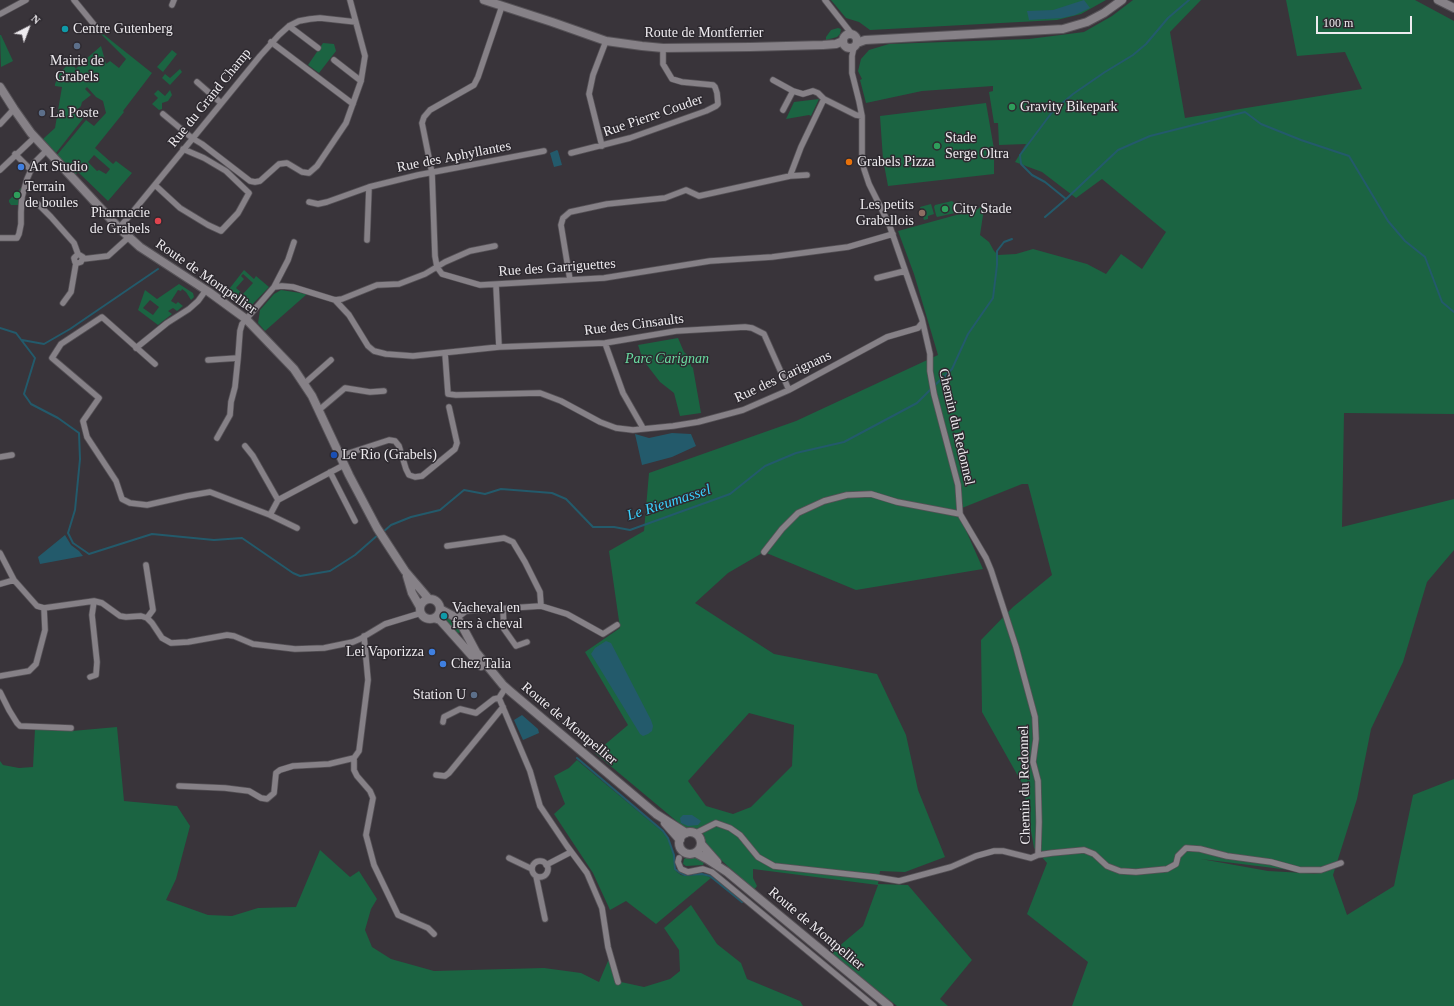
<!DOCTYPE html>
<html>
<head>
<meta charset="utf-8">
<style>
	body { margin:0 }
	#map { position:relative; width:1454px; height:1006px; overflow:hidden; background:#39343a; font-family:"Times New Roman",serif }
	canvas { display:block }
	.north { position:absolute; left:8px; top:8px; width:40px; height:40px; -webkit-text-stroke:3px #2e2a30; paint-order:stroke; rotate:42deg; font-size:11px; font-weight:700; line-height:16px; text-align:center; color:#eeebef }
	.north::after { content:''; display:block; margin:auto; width:14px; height:18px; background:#eeebef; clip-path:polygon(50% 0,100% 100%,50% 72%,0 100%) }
	.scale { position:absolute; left:1316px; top:16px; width:96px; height:18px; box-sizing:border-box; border:2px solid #eeebef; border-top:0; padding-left:5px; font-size:12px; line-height:14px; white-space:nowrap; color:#eeebef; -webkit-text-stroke:3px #2e2a30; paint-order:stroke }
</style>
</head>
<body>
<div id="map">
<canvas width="1454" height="1006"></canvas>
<div class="north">N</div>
<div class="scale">100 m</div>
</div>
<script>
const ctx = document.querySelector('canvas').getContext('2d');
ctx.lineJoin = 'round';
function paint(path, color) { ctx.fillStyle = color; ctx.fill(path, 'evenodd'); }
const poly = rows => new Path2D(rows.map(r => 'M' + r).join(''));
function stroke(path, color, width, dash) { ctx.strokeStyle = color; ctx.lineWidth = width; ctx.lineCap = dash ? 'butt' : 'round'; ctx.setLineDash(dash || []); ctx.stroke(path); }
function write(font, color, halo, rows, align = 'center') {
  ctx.font = font + ' "Times New Roman",serif'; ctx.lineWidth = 3; ctx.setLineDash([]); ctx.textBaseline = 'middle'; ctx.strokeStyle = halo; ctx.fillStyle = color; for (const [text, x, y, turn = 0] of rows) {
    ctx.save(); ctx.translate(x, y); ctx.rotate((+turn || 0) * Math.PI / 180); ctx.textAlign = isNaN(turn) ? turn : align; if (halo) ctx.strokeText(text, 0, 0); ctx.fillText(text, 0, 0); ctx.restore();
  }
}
const green = poly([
	[831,0,1106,0,1081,14,1057,20,870,30,859,22,846,18],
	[1133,0,1201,0,1170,32,1185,118,1362,89,1345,52,1297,56,1286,0,1415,0,1454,21,1454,414,1344,413,1342,527,1454,499,1454,550,1427,582,1403,662,1371,729,1357,799,1333,875,1347,915,1394,886,1413,795,1454,779,1454,1006,1072,1006,1088,962,1027,914,1047,863,1034,848,1023,785,982,712,981,640,1013,607,1052,575,1028,484,1022,484,957,510,983,569,856,590,764,552,728,573,695,603,774,654,877,674,906,735,918,790,945,857,905,872,880,871,878,884,908,885,972,960,940,999,948,1006,897,1006,831,953,863,926,878,885,753,869,753,878,757,886,754,890,709,849,705,842,704,835,696,829,686,829,595,753,628,725,585,652,620,628,609,551,644,531,649,473,796,421,938,355,914,274,898,231,978,209,985,202,980,235,989,242,994,251,998,255,1016,254,1033,249,1087,264,1106,274,1121,254,1142,269,1166,232,1102,179,1076,198,1042,172,1015,162,1026,144,999,145,998,123,994,123,989,92,993,91,993,86,922,91,866,103,860,80,862,79,858,71,861,59,869,50,889,44,1029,39,1084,32,1112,16],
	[749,713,794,725,792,766,751,807,733,814,706,806,688,781],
	[1201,859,1322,874,1268,871],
	[838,28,841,29,840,34,837,37,826,40,826,37,831,30],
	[97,30,98,30,152,73,123,111,124,112,95,148,113,164,116,161,132,173,108,201,78,172,75,175,57,155,86,120,94,126,106,113,103,101,96,97,87,87,85,89,91,95,82,102,81,106,75,112,83,118,82,120,56,153,43,139,55,128,62,87,55,86,55,84,60,73,70,62,76,69,79,65,101,46,106,64,110,61,119,68,126,59],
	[94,155,110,169,106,174,99,170,97,171,88,162],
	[0,35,1,35,13,61,1,67],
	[323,43,334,44,336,51,319,73,308,65],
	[172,50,177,54,163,72,157,67],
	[180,69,182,72,170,85,162,78,165,74,170,78],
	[158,90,165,96,170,90,172,95,168,101,162,103,162,109,159,110,152,104,158,98,154,94],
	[819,99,811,116,809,115,786,119,794,102],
	[986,103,994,149,994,174,888,186,883,159,880,116],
	[23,186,18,205,11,205,9,202,9,200],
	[952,201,954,203,956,210,955,213,937,217,936,215,934,207,935,205],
	[931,204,934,214,928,216,928,219,924,220,920,207],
	[244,270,254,279,256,276,269,287,248,309,244,308,226,293],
	[243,274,253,283,243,294,236,288,244,279,241,276],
	[179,284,193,293,194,297,191,300,186,292,182,289,181,291,178,290,171,301,176,304,178,302,183,306,177,311,173,308,168,311,172,314,158,325,138,310,145,290,157,299],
	[150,300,159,307,153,315,143,308],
	[281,290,307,294,265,331,258,323,260,310,274,294],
	[678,338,684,352,691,358,691,366,693,368,701,413,680,416,674,393,660,382,643,360,638,345],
	[442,612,450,616,461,630,461,632,456,634,439,616],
	[117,727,124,801,177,806,190,826,176,879,166,900,208,915,232,916,258,908,296,907,320,850,350,877,359,871,377,899,371,909,365,930,372,947,391,959,434,971,544,968,581,973,599,982,608,961,615,962,621,982,644,987,670,979,680,971,679,950,664,928,691,905,717,944,741,963,747,979,800,1001,803,1006,0,1006,0,761,3,765,19,768,33,767,35,729,72,731],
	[577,760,663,832,668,838,674,857,675,869,677,872,681,875,686,876,703,874,711,878,656,924,626,901,610,910,593,873,554,814,565,804,554,776,569,768],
	[687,857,698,857,705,860,703,865,686,866,683,864,684,859]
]);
const water = poly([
	[1084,0,1090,8,1075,15,1062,18,1029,20,1027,11,1053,10],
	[557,150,558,151,562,165,554,167,550,153],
	[672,433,691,434,696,446,672,457,642,465,635,434,649,438],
	[65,535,71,545,79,551,83,556,40,564,38,557],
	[606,641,611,643,651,720,653,726,652,731,648,734,643,736,640,734,591,654,595,648],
	[522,715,538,729,539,733,523,740,514,720],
	[683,815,692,815,701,821,698,825,688,826,681,823,680,818]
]);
const stream = poly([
	[1066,199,1118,150,1150,136,1245,112,1261,124,1301,140,1349,156,1388,221,1405,241,1425,257,1442,302,1454,312],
	[1045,217,1066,199,1045,182,1032,175,1021,164,1020,155,1053,111,1073,94,1105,72,1133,55,1146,44,1168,18,1189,0],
	[0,328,16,333,35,358,24,394,31,404,58,418,79,433,80,459,75,510,68,533,73,543,89,554,152,534,214,540,242,538,293,573,300,576,330,571,355,555,379,534],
	[22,340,44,344,70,329,158,269],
	[934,386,952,369,968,334,993,298,997,265,997,251,1004,242,1012,239],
	[383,532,391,525,411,517,440,510,464,490,485,494,501,489,552,493,566,499,593,527,614,527,630,530,730,494,765,466,796,453,844,442,917,403,931,389],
	[577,758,663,831,668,838,674,855,675,869,679,872,685,875,702,874,710,876,742,902]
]);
const street = poly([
	[74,0,96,27],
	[825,0,851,33],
	[172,5,174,0],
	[502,6,478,77,474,85,430,110,424,117,422,123,432,173,435,256,437,267,442,274,480,285,604,278,710,261,772,257,848,247,893,234],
	[0,14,26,0],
	[289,26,318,48],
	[271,42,353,104],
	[854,47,852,56,852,73,859,101,862,116,862,154,864,169,869,184,889,224,922,319,930,354,930,371,934,394,958,485,960,514,986,558,991,570,1016,647,1035,717,1036,739,1033,762,1038,781,1039,822,1038,855],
	[334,60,361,81],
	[773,80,793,91,803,94,813,91,818,93,824,99,856,115,862,116],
	[197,82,221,103],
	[783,110,793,91],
	[163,114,192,138,202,144,250,181,255,182,260,181,279,164,287,163,302,172,309,173,317,166,346,123,361,81,365,56,350,0],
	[0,124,14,109],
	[602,146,589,94,593,75,606,41],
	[571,153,630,138,706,111,716,106,718,104,717,93,715,87,713,85,682,82,672,79,663,64,663,48],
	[15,154,31,170],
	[0,170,35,137],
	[790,176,801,147,824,99],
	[155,185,180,208,208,225,221,231,238,213,249,193,226,171,204,158,183,149],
	[309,202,318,204,327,202,369,187,418,175,544,151],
	[38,204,51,217,74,243,78,254,83,257,81,262,78,263,75,262,74,258,78,254],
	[119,228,131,214,260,56,279,35,289,26,299,21,310,19,320,18,356,22],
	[0,238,17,238,19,234,21,224,21,212,22,197,27,179,34,163,46,151],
	[367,240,369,187],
	[83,259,108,256,129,237],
	[877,278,905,271],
	[570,280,561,225,563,218,570,212,607,204,665,198,686,190,699,196,790,176,807,175],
	[496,285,499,347],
	[274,287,288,260,294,242],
	[335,300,349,315,368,346,374,351,386,354,413,356,499,347,605,343,676,331,745,327,752,328,764,334,789,390],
	[63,303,71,292,76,263],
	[605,343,623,393,643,428],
	[136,348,167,323,189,309,198,301,206,290],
	[445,353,448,394,456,395,540,393,561,401,600,422,616,428,633,430,673,426,698,422,743,410,789,390,887,337,918,328,922,323],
	[208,360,238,358,240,331,242,324,274,287,282,286,293,287,335,300,342,299,377,285,399,284,425,274,445,262,470,251,495,246],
	[155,364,102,317,61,344,52,358,99,398,83,421,87,437,116,481,122,499,130,503,147,505,187,496,210,492,270,515,297,528],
	[305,383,331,360],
	[319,410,345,388,370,392,384,391],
	[217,438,230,415,231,402,235,387,238,358],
	[245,446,253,456,278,500],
	[340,456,389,440,395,441,399,446,406,469,409,475,415,477,422,476,455,449,457,443,449,407],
	[0,457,12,455],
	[330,472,355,521],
	[270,515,278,500,344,465],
	[447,546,504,538,513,542,525,562,540,592,541,606],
	[764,552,782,529,798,513,824,501,847,495,871,494,897,502,960,514],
	[0,553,14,580,37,606,44,608,94,601,102,603,120,616,126,617,141,616,147,618,152,623,162,638,171,643,188,642,227,635,234,636,253,644,295,649,324,648,353,642,360,639,385,624,421,613],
	[146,565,153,610,147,618],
	[0,584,14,580],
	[503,609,504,629,516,646,527,642],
	[457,618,466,611,541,606,567,614,603,634,617,625],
	[0,676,29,671,36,664,45,630,44,608],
	[90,677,96,675,97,662,92,615,94,601],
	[0,692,9,710,17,723,20,726,71,728],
	[499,698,530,771,540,806,567,846,587,873,602,908,608,947,618,982],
	[499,698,506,687],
	[443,722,444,717,460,709,476,713,494,699,499,698],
	[354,758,354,770,357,776,370,791,373,798,366,835,374,865,398,915,428,928,434,934],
	[436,775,445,776,449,773,503,707],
	[179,786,225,788,249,791,261,798,267,799,274,793,276,773,280,770,293,766,329,764,354,758,359,751,368,680,364,636],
	[696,833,716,823,730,828,740,835,758,857,774,866,875,877,899,881,951,867,976,856,994,851,1003,851,1031,858,1038,855,1052,853,1084,850,1094,854,1107,866,1120,871,1136,872,1167,869,1176,864,1178,856,1186,848,1200,849,1227,856,1271,862,1300,870,1321,870,1341,863],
	[509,858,532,869],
	[679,858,678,862,681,869,688,872,703,869,712,872,874,1006],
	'532 869a8 8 0 1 1 16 0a8 8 0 1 1-16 0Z',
	[546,865,571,852],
	[536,876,545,919]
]);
const secondary = poly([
	[484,0,552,22,606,41,642,46,663,48,750,47,823,45,836,44,843,41],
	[1438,0,1454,8],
	'843 41a7 7 0 1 1 14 0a7 7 0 1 1-14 0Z',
	[857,43,865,40,1063,29,1087,22,1104,13,1122,0],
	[0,87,14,109,31,133,119,228,140,247,209,292,246,319,294,369,312,396,349,475,377,528,405,571,428,598],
	[407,576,412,593,420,607],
	'420 609a10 10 0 1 1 20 0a10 10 0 1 1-20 0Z',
	[440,609,457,618,460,622,476,652,503,685,511,692,656,814,686,833],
	[434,618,440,620,481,666],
	[665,823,680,840],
	'679 843a11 11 0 1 1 22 0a11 11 0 1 1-22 0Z',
	[702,845,717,862],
	[696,853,707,859,727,872,889,1006]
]);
const markers = [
	[65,29,4,"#0f9aa8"],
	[77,46,4,"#5c6f8a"],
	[1012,107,4,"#2e9e5b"],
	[42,113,4,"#5c6f8a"],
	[937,146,4,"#2e9e5b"],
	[849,162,4,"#e8710a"],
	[21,167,4,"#3f7fe0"],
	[17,195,4,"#2e9e5b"],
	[945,209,4,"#2e9e5b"],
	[922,213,4,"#8d6e63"],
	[158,221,4,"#e0444e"],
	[334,455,4,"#1a4fb4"],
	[444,616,4,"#0f9aa8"],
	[432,652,4,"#3f7fe0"],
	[443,664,4,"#3f7fe0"],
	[474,695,4,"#5c6f8a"]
];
const poiNames = [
	["Centre Gutenberg",73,29],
	["Mairie de",77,61,"center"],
	["Grabels",77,77,"center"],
	["Gravity Bikepark",1020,107],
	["La Poste",50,113],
	["Stade",945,138],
	["Serge Oltra",945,154],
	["Grabels Pizza",857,162],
	["Art Studio",29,167],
	["Terrain",25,187],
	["de boules",25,203],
	["Les petits",914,205,"right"],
	["Grabellois",914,221,"right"],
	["City Stade",953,209],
	["Pharmacie",150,213,"right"],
	["de Grabels",150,229,"right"],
	["Le Rio (Grabels)",342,455],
	["Vacheval en",452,608],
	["fers à cheval",452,624],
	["Lei Vaporizza",424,652,"right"],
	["Chez Talia",451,664],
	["Station U",466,695,"right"]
];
const streetNames = [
	["Route de Montferrier",704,33],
	["Rue du Grand Champ",210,98,-51],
	["Rue Pierre Couder",653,116,-19],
	["Rue des Aphyllantes",454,157,-11],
	["Rue des Garriguettes",557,268,-4],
	["Route de Montpellier",206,277,35],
	["Rue des Cinsaults",634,325,-7],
	["Rue des Carignans",783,377,-25],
	["Chemin du Redonnel",956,427,77],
	["Route de Montpellier",569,724,40],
	["Chemin du Redonnel",1025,785,-91],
	["Route de Montpellier",816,929,40]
];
const parkNames = [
	["Parc Carignan",667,359]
];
const waterNames = [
	["Le Rieumassel",669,503,-18]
];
paint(green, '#1b6442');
paint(water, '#235a6b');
stroke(stream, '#235a6b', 2);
stroke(street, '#565257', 7);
stroke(secondary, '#565257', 10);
stroke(street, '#868187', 5.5);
stroke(secondary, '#868187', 8);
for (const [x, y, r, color] of markers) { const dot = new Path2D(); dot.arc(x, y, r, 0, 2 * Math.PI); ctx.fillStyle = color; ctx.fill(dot); stroke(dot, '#2e2a30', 1.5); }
write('14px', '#eeebef', '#2e2a30', poiNames, 'left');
write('14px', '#eeebef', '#2e2a30', streetNames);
write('italic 14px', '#69dba0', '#2e2a30', parkNames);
write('italic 15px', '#39d2fe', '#2e2a30', waterNames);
</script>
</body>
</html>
